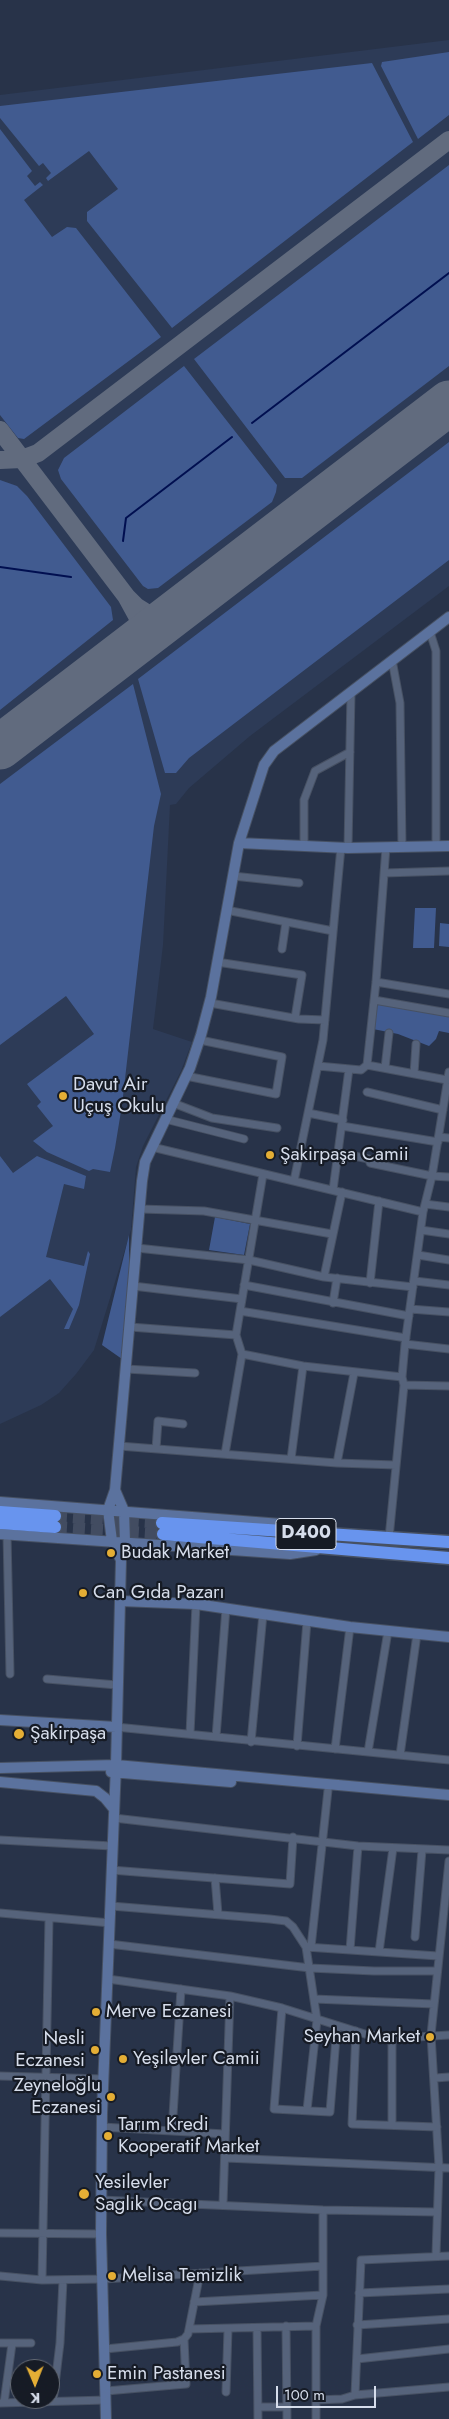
<!DOCTYPE html>
<html>
<head>
<meta charset="utf-8">
<style>
	body { margin:0 }
	#map { position:relative; width:449px; height:2419px; overflow:hidden; background:#283349; font-family:Jost,sans-serif }
	canvas { display:block }
	.north { position:absolute; left:10px; top:2359px; width:50px; height:50px; box-sizing:border-box; background:#161b25; border:1px solid #636974; border-radius:50%; rotate:179deg; font-size:14px; font-weight:700; line-height:20px; text-align:center; color:#d6ddeb }
	.north::after { content:''; display:block; margin:auto; width:18px; height:22px; background:#e4ae35; clip-path:polygon(50% 0,100% 100%,50% 72%,0 100%) }
	.scale { position:absolute; left:276px; top:2386px; width:100px; height:22px; box-sizing:border-box; border:2px solid #d6ddeb; border-top:0; padding-left:6px; font-size:15px; line-height:18px; white-space:nowrap; color:#d6ddeb; -webkit-text-stroke:4px #161b25; paint-order:stroke }
</style>
</head>
<body>
<div id="map">
<canvas width="449" height="2419"></canvas>
<div class="north">K</div>
<div class="scale">100 m</div>
</div>
<script>
const ctx = document.querySelector('canvas').getContext('2d');
ctx.lineJoin = 'round';
function paint(path, color) { ctx.fillStyle = color; ctx.fill(path, 'evenodd'); }
const poly = rows => new Path2D(rows.map(r => 'M' + r).join(''));
function stroke(path, color, width, dash) { ctx.strokeStyle = color; ctx.lineWidth = width; ctx.lineCap = dash ? 'butt' : 'round'; ctx.setLineDash(dash || []); ctx.stroke(path); }
function write(font, color, halo, rows, align = 'center') {
  ctx.font = font + ' Jost,sans-serif'; ctx.lineWidth = 4.5; ctx.setLineDash([]); ctx.textBaseline = 'middle'; ctx.strokeStyle = halo; ctx.fillStyle = color; for (const [text, x, y, turn = 0] of rows) {
    ctx.save(); ctx.translate(x, y); ctx.rotate((+turn || 0) * Math.PI / 180); ctx.textAlign = isNaN(turn) ? turn : align; if (halo) ctx.strokeText(text, 0, 0); ctx.fillText(text, 0, 0); ctx.restore();
  }
}
const built = poly([
	[449,40,449,586,250,736,189,788,176,804,170,805,163,945,153,1029,192,1042,181,1071,143,1146,136,1167,131,1230,94,1350,76,1374,59,1393,41,1405,0,1424,0,95]
]);
const green = poly([
	[449,52,449,115,418,139,381,66,382,62],
	[372,63,413,142,172,328,87,221,87,212,118,189,89,151,48,181,46,178,51,173,43,163,39,166,0,118,0,106],
	[0,129,32,171,27,176,35,186,40,182,43,185,24,200,52,237,67,227,76,228,161,337,24,439,18,438,0,415],
	[449,165,449,366,302,478,285,478,194,359],
	[184,366,277,485,276,492,272,502,158,588,148,589,143,586,61,479,58,470,64,458],
	[449,442,449,560,189,758,176,773,165,773,138,679],
	[0,480,17,486,27,496,111,607,113,620,0,710],
	[133,684,161,794,154,826,122,1105,115,1148,110,1172,93,1169,89,1171,47,1152,33,1141,53,1126,37,1106,41,1102,27,1084,94,1034,66,996,0,1045,0,784],
	[415,908,436,908,434,948,413,948],
	[440,923,449,924,449,947,439,946],
	[375,1003,449,1017,449,1033,439,1031,436,1039,429,1046,398,1034,373,1029],
	[0,1156,13,1173,37,1156,86,1176,84,1189,64,1184,46,1257,84,1266,88,1251,90,1254,79,1305,69,1329,64,1329,73,1309,50,1279,0,1317],
	[215,1217,250,1224,244,1255,209,1250],
	[129,1235,129,1278,122,1359,102,1345]
]);
const stream = poly([
	[252,423,449,273],
	[123,541,126,518,232,437],
	[0,567,71,577]
]);
const taxiway = poly([
	[0,430,126,596],
	[0,460,22,459,38,453,449,140],
	[129,648,140,632,138,618,126,596,137,607,153,617,161,619,171,616]
]);
const runway = poly([
	[0,747,449,403]
]);
const highwayTunnel = poly([
	[55,1516,162,1523],
	[55,1527,163,1534]
]);
const street = poly([
	[430,632,436,651,436,847],
	[392,660,400,703,402,847],
	[304,845,304,800,315,771,350,752],
	[386,847,376,982,367,1065,447,1080],
	[348,848,351,692],
	[384,873,449,871],
	[233,876,299,883],
	[226,910,333,931],
	[282,949,286,922],
	[217,962,302,975,295,1018],
	[376,982,449,994],
	[374,1000,449,1013],
	[210,1003,299,1019,325,1020],
	[318,1066,361,1070,367,1065],
	[385,1068,389,1033],
	[414,1074,416,1044],
	[186,1076,276,1094,282,1057,200,1040],
	[367,1092,443,1110],
	[173,1103,212,1118,277,1128],
	[308,1113,343,1120],
	[165,1119,244,1139],
	[342,1126,438,1142],
	[439,1137,449,1138],
	[152,1147,423,1212],
	[339,1153,369,1159,370,1163,432,1176,449,1177],
	[294,1181,323,1040,341,847],
	[333,1190,349,1069],
	[425,1204,449,1207],
	[140,1209,204,1211,332,1234],
	[421,1230,449,1234],
	[137,1248,249,1260,324,1277,413,1287],
	[418,1255,449,1260],
	[324,1277,342,1192],
	[415,1281,449,1285],
	[370,1283,379,1201],
	[244,1285,409,1316],
	[133,1286,242,1299],
	[333,1303,337,1278],
	[410,1309,449,1312],
	[240,1311,406,1338],
	[130,1327,236,1335],
	[405,1344,449,1349],
	[242,1354,303,1366,402,1377],
	[126,1369,195,1373],
	[404,1385,449,1386],
	[119,1446,337,1463,396,1465],
	[156,1449,158,1421,183,1424],
	[225,1454,242,1354,236,1335,263,1174],
	[291,1459,303,1366],
	[337,1463,354,1373],
	[7,1534,10,1674],
	[389,1538,404,1385,402,1377,405,1344,423,1212,432,1176,449,1072],
	[47,1679,117,1685],
	[116,1727,449,1760],
	[190,1734,196,1604],
	[216,1737,226,1608],
	[251,1742,263,1614],
	[297,1746,307,1621],
	[335,1749,350,1627],
	[368,1752,388,1631],
	[400,1755,417,1634],
	[114,1818,358,1846,449,1850],
	[0,1840,112,1846],
	[111,1870,290,1884,293,1837],
	[215,1878,218,1914],
	[111,1906,270,1919,286,1921,293,1927,306,1947,317,2020,307,2110],
	[0,1913,110,1923],
	[415,1937,422,1850],
	[109,1944,310,1968,374,1971,436,1971],
	[306,1947,438,1956],
	[311,1947,328,1790],
	[350,1950,358,1846],
	[379,1952,393,1848],
	[108,1979,230,1996,282,2008,368,2035,401,2038,449,2035],
	[314,1999,434,2004],
	[282,2008,274,2109,330,2112,337,2026],
	[356,2031,352,2124,437,2127],
	[0,2076,104,2079],
	[435,2078,449,2077],
	[392,2125,392,2037],
	[102,2127,225,2134],
	[172,2131,181,1989],
	[226,2158,449,2168],
	[101,2200,323,2210,436,2212],
	[223,2204,230,1996],
	[0,2233,101,2234],
	[436,2255,439,2167,431,2035,449,1861],
	[0,2276,42,2280,103,2279,323,2266],
	[42,2280,49,1918],
	[359,2293,449,2289],
	[194,2302,323,2295],
	[357,2325,449,2319],
	[286,2326,287,2419],
	[257,2328,258,2419],
	[189,2329,316,2326],
	[0,2343,31,2343],
	[105,2349,177,2342,184,2339,188,2334,200,2273],
	[357,2359,449,2349],
	[106,2391,186,2384,184,2339],
	[226,2392,228,2329],
	[355,2395,361,2260,449,2256],
	[316,2400,342,2399,355,2395,449,2387],
	[53,2401,60,2343,63,2280],
	[0,2403,106,2400],
	[4,2403,12,2344],
	[258,2407,287,2407],
	[316,2419,316,2326,323,2295,323,2210]
]);
const secondary = poly([
	[239,843,264,765,274,751,449,617],
	[0,1502,294,1525,309,1530],
	[0,1534,290,1554,316,1550],
	[121,1560,112,1541,108,1510,115,1490,142,1181,145,1162,190,1068,201,1035,211,997,239,843,348,848,449,846],
	[121,1601,196,1604,350,1627,449,1637],
	[0,1720,116,1727],
	[0,1768,116,1765,449,1795],
	[111,1772,231,1782],
	[0,1782,96,1791,105,1798,114,1809],
	[106,2419,101,2234,102,2113,116,1765,121,1560,125,1542,124,1511,115,1490]
]);
const highway = poly([
	[0,1512,55,1516],
	[0,1523,55,1527],
	[162,1523,449,1542],
	[163,1534,449,1558]
]);
const markers = [
	[63,1096,5,"#e4ae35"],
	[270,1155,5,"#e4ae35"],
	[111,1553,5,"#e4ae35"],
	[83,1593,5,"#e4ae35"],
	[19,1734,6,"#e4ae35"],
	[96,2012,5,"#e4ae35"],
	[430,2037,5,"#e4ae35"],
	[95,2050,5,"#e4ae35"],
	[123,2059,5,"#e4ae35"],
	[111,2097,5,"#e4ae35"],
	[108,2136,5,"#e4ae35"],
	[84,2194,6,"#e4ae35"],
	[112,2276,5,"#e4ae35"],
	[97,2374,5,"#e4ae35"]
];
const shields = [
	[306,1534,60]
];
const shieldNames = [
	["D400",306,1534]
];
const poiNames = [
	["Davut Air",73,1085],
	["Uçuş Okulu",73,1107],
	["Şakirpaşa Camii",280,1155],
	["Budak Market",121,1553],
	["Can Gıda Pazarı",93,1593],
	["Şakirpaşa",30,1734],
	["Merve Eczanesi",106,2012],
	["Seyhan Market",420,2037,"right"],
	["Nesli",85,2039,"right"],
	["Eczanesi",85,2061,"right"],
	["Yeşilevler Camii",133,2059],
	["Zeyneloğlu",101,2086,"right"],
	["Eczanesi",101,2108,"right"],
	["Tarım Kredi",118,2125],
	["Kooperatif Market",118,2147],
	["Yesilevler",95,2183],
	["Saglık Ocagı",95,2205],
	["Melisa Temizlik",122,2276],
	["Emin Pastanesi",107,2374]
];
paint(built, '#2d3b57');
paint(green, '#415b90');
stroke(stream, '#000f50', 2);
stroke(taxiway, '#616b7e', 18);
stroke(runway, '#616b7e', 45);
stroke(highwayTunnel, '#424c61', 12, [12, 6]);
stroke(street, '#475163', 9);
stroke(secondary, '#475163', 12);
stroke(highway, '#475163', 15);
stroke(street, '#56637b', 7);
stroke(secondary, '#5b729e', 10);
stroke(highway, '#6894ee', 12);
for (const [x, y, r, color] of markers) { const dot = new Path2D(); dot.arc(x, y, r, 0, 2 * Math.PI); ctx.fillStyle = color; ctx.fill(dot); stroke(dot, '#161b25', 2); }
for (const [x, y, w] of shields) { const box = new Path2D(); box.roundRect(x - w / 2, y - 15.5, w, 31, 4); ctx.fillStyle = '#161b25'; ctx.fill(box); stroke(box, '#d6ddeb', 1); }
write('bold 18px', '#d6ddeb', null, shieldNames);
write('19px', '#d6ddeb', '#161b25', poiNames, 'left');
</script>
</body>
</html>
